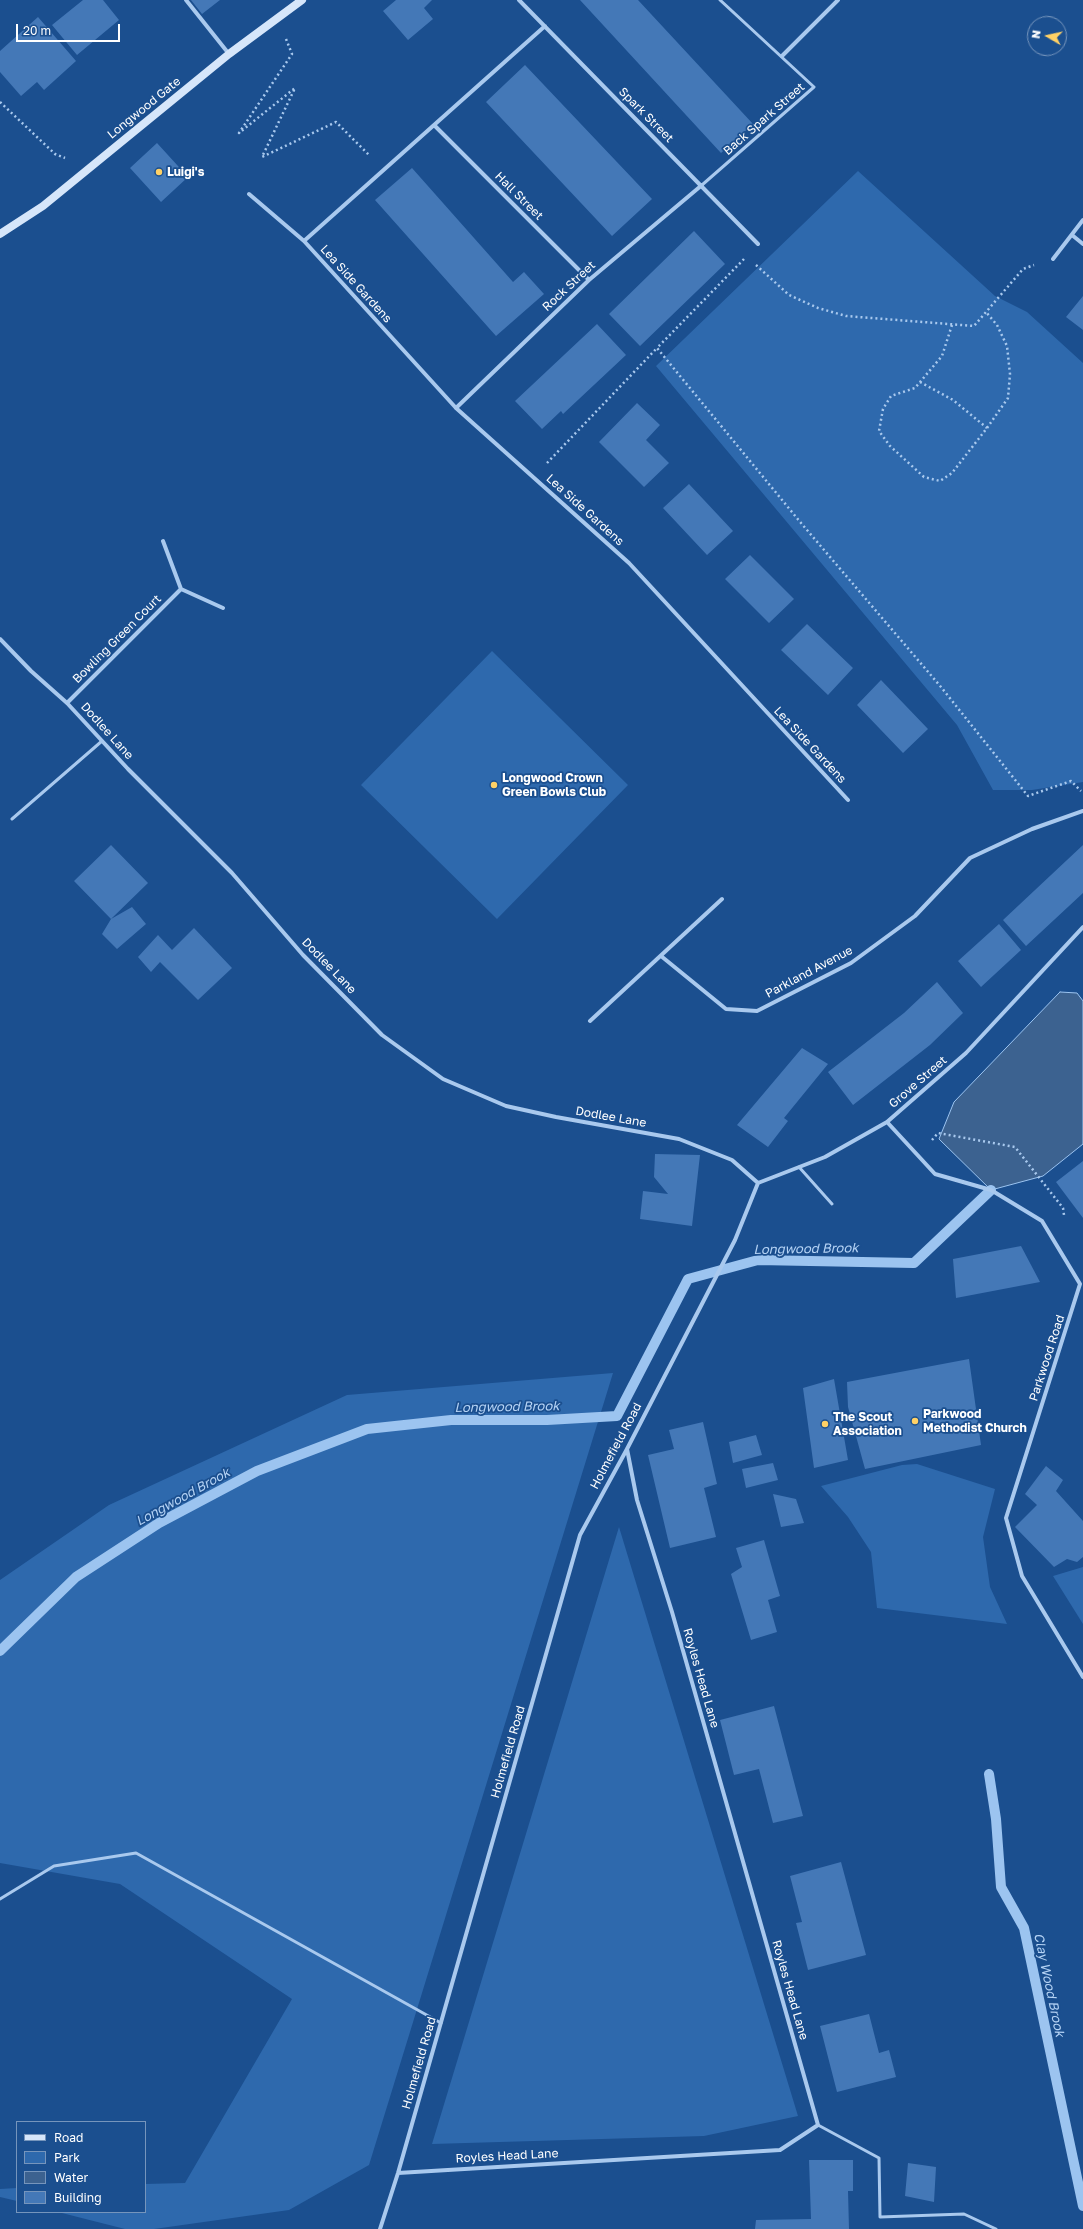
<!DOCTYPE html>
<html>
<head>
<meta charset="utf-8">
<style>
	body { margin:0 }
	#map { position:relative; width:1083px; height:2229px; overflow:hidden; background:#1b4f8f; font-family:"Golos Text",sans-serif }
	canvas { display:block }
	.legend { position:absolute; left:16px; top:2121px; width:130px; height:92px; box-sizing:border-box; background:#1b4f8f; border:1px solid #7695bc; margin:0; padding:5px 7px; list-style:none; font-size:12px; color:#fff }
	.legend li { display:flex; align-items:center; gap:8px; height:20px }
	.legend b { width:20px; border:1px solid #7695bc }
	.north { position:absolute; left:1027px; top:16px; width:40px; height:40px; box-sizing:border-box; background:#1b4f8f; border:1px solid #7695bc; border-radius:50%; rotate:279deg; font-size:11px; font-weight:700; line-height:16px; text-align:center; color:#fff }
	.north::after { content:''; display:block; margin:auto; width:14px; height:18px; background:#ffd166; clip-path:polygon(50% 0,100% 100%,50% 72%,0 100%) }
	.scale { position:absolute; left:16px; top:24px; width:104px; height:18px; box-sizing:border-box; border:2px solid #fff; border-top:0; padding-left:5px; font-size:12px; line-height:14px; white-space:nowrap; color:#fff; -webkit-text-stroke:3px #1b4f8f; paint-order:stroke }
</style>
</head>
<body>
<div id="map">
<canvas width="1083" height="2229"></canvas>
<ul class="legend">
<li><b style="height:5px;background:#d6e6fa"></b>Road</li>
<li><b style="height:11px;background:#2e69ad"></b>Park</li>
<li><b style="height:11px;background:#3c6290"></b>Water</li>
<li><b style="height:11px;background:#4478b7"></b>Building</li>
</ul>
<div class="north">N</div>
<div class="scale">20 m</div>
</div>
<script>
const ctx = document.querySelector('canvas').getContext('2d');
ctx.lineJoin = 'round';
function paint(path, color) { ctx.fillStyle = color; ctx.fill(path, 'evenodd'); }
const poly = rows => new Path2D(rows.map(r => 'M' + r).join(''));
function stroke(path, color, width, dash) { ctx.strokeStyle = color; ctx.lineWidth = width; ctx.lineCap = dash ? 'butt' : 'round'; ctx.setLineDash(dash || []); ctx.stroke(path); }
function write(font, color, halo, rows, align = 'center') {
  ctx.font = font + ' "Golos Text",sans-serif'; ctx.lineWidth = 3.5; ctx.setLineDash([]); ctx.textBaseline = 'middle'; ctx.strokeStyle = halo; ctx.fillStyle = color; for (const [text, x, y, turn = 0] of rows) {
    ctx.save(); ctx.translate(x, y); ctx.rotate((+turn || 0) * Math.PI / 180); ctx.textAlign = isNaN(turn) ? turn : align; if (halo) ctx.strokeText(text, 0, 0); ctx.fillText(text, 0, 0); ctx.restore();
  }
}
const green = poly([
	[858,171,995,296,1027,312,1083,363,1083,782,1032,790,993,790,957,725,656,366],
	[492,651,628,785,497,919,361,785],
	[613,1373,369,2165,289,2210,154,2229,125,2229,58,2212,145,2212,145,2184,185,2183,292,1999,120,1884,0,1863,0,1580,109,1505,347,1395],
	[917,1464,995,1489,983,1537,990,1587,1007,1624,877,1608,871,1552,848,1517,821,1486,902,1465],
	[619,1527,798,2116,704,2136,432,2144],
	[1083,1567,1083,1624,1053,1576],
	[17,2188,17,2201,0,2197,0,2189]
]);
const water = poly([
	[1060,992,1077,993,1083,1001,1083,1144,1043,1176,991,1190,939,1139,954,1102,1060,992]
]);
const stream = poly([
	[0,1651,76,1577,159,1523,257,1471,367,1429,451,1420,547,1420,617,1416,688,1279,758,1260,914,1263,991,1190],
	[989,1774,996,1819,1001,1887,1024,1928,1083,2206]
]);
const building = poly([
	[83,0,103,0,119,20,77,55,52,25],
	[191,0,220,0,202,14],
	[396,0,432,0,424,8,433,19,408,40,383,11],
	[580,0,638,0,753,124,721,153],
	[38,17,76,61,44,90,37,82,21,96,0,72,0,51],
	[525,65,652,199,612,236,486,102],
	[157,143,188,177,161,202,130,168],
	[412,168,513,282,524,272,544,294,496,336,375,200],
	[694,231,725,264,640,346,609,314],
	[1083,296,1083,330,1066,317],
	[597,324,626,355,563,414,561,411,542,429,515,401],
	[637,403,660,425,646,440,669,463,644,487,599,442],
	[689,484,733,531,707,555,663,508],
	[750,555,794,599,769,623,725,579],
	[807,624,853,668,828,695,781,650],
	[881,680,928,729,903,753,857,705],
	[111,845,148,883,111,919,132,907,146,924,117,949,102,934,111,919,74,881],
	[1083,845,1083,893,1026,946,1003,920],
	[999,924,1021,950,981,987,958,961],
	[194,928,232,968,198,1000,160,962,151,972,138,957,158,935,172,950],
	[937,982,963,1013,930,1045,853,1105,828,1072,904,1013],
	[802,1048,828,1064,784,1118,788,1121,768,1147,737,1125],
	[655,1154,700,1155,692,1226,640,1219,643,1191,668,1194,654,1177],
	[1083,1161,1083,1218,1056,1182],
	[1021,1246,1040,1282,956,1298,953,1259],
	[969,1359,981,1445,865,1469,848,1407,847,1382],
	[834,1379,848,1460,814,1468,803,1388],
	[703,1422,717,1484,704,1488,716,1537,670,1548,648,1455,674,1449,669,1430],
	[756,1435,762,1455,733,1463,729,1442],
	[773,1463,778,1480,746,1488,742,1469],
	[1046,1466,1063,1480,1056,1491,1083,1521,1083,1557,1077,1562,1067,1559,1054,1567,1015,1527,1037,1505,1025,1494],
	[773,1494,796,1499,804,1523,781,1527],
	[764,1540,780,1596,768,1600,777,1632,751,1640,731,1574,742,1567,736,1548],
	[774,1706,803,1816,773,1823,759,1769,734,1775,720,1720],
	[841,1862,866,1955,808,1970,796,1923,802,1922,790,1876],
	[869,2014,879,2053,889,2050,896,2077,837,2092,820,2026],
	[809,2160,853,2160,853,2191,848,2191,849,2229,755,2229,756,2220,811,2219],
	[908,2163,936,2167,934,2202,905,2196]
]);
const path = poly([
	[286,39,292,54,239,133,295,88,262,157,336,122,370,156],
	[0,102,55,154,65,158],
	[744,259,657,348,801,523,941,687,1028,796,1071,781,1081,791],
	[756,265,789,295,818,308,846,316,974,326,1023,269,1034,265],
	[952,325,942,356,915,388,891,396,883,409,879,431,890,446,924,477,940,481,952,473,987,428,1008,398,1010,374,1007,346,997,325,986,312],
	[920,382,953,400,987,428],
	[547,463,657,348],
	[932,1140,938,1133,1015,1147,1063,1208,1064,1215]
]);
const lane = poly([
	[702,185,814,87,720,0],
	[12,819,102,741],
	[799,1167,832,1204],
	[0,1899,54,1866,136,1853,441,2023],
	[818,2125,879,2158,880,2217,964,2214,996,2229]
]);
const street = poly([
	[186,0,229,54],
	[519,0,758,244],
	[545,26,304,241,456,408,629,563,848,800],
	[782,56,838,0],
	[435,126,589,280],
	[249,194,304,241],
	[1072,235,1083,244],
	[1053,259,1083,220],
	[456,408,589,280,702,185],
	[163,541,181,589,223,608],
	[0,639,31,671,67,703,128,769,232,873,303,955,382,1035,443,1079,506,1106,556,1117,679,1139,732,1160,758,1183,825,1157,887,1122,966,1053,1083,927],
	[67,703,181,589],
	[661,956,726,1009,757,1011,851,963,915,916,970,858,1032,829,1083,811],
	[590,1021,722,899],
	[887,1122,935,1174,991,1190,1042,1221,1080,1284,1006,1518,1022,1576,1083,1677],
	[398,2173,780,2150,818,2125,672,1612,637,1500,627,1449],
	[380,2229,398,2173,580,1535,627,1449,735,1240,758,1183]
]);
const secondary = poly([
	[0,234,43,206,229,54,302,0]
]);
const markers = [
	[159,172,4,"#ffd166"],
	[494,785,4,"#ffd166"],
	[915,1421,4,"#ffd166"],
	[825,1424,4,"#ffd166"]
];
const streetNames = [
	["Longwood Gate",144,108,-39],
	["Spark Street",646,115,45],
	["Back Spark Street",764,119,-41],
	["Hall Street",519,196,45],
	["Lea Side Gardens",356,284,48],
	["Rock Street",569,286,-43],
	["Lea Side Gardens",585,510,42],
	["Bowling Green Court",117,639,-45],
	["Dodlee Lane",107,731,48],
	["Lea Side Gardens",810,745,47],
	["Dodlee Lane",329,966,46],
	["Parkland Avenue",809,972,-28],
	["Grove Street",918,1082,-41],
	["Dodlee Lane",611,1117,10],
	["Parkwood Road",1047,1358,-72],
	["Holmefield Road",616,1446,-62],
	["Royles Head Lane",701,1678,74],
	["Holmefield Road",508,1752,-74],
	["Royles Head Lane",790,1990,74],
	["Holmefield Road",419,2063,-74],
	["Royles Head Lane",507,2156,-3]
];
const poiNames = [
	["Luigi's",167,172],
	["Longwood Crown",502,778],
	["Green Bowls Club",502,792],
	["Parkwood",923,1414],
	["Methodist Church",923,1428],
	["The Scout",833,1417],
	["Association",833,1431]
];
const waterNames = [
	["Longwood Brook",806,1249,-1],
	["Longwood Brook",507,1407,-1],
	["Longwood Brook",183,1497,-29],
	["Clay Wood Brook",1049,1985,78]
];
paint(green, '#2e69ad');
paint(water, '#3c6290');
stroke(water, '#9cc4f0', 1);
stroke(stream, '#9cc4f0', 10);
paint(building, '#4478b7');
stroke(path, '#a9c9ee', 2.5, [2, 3]);
stroke(lane, '#a9c9ee', 3);
stroke(street, '#a9c9ee', 4);
stroke(secondary, '#d6e6fa', 8);
for (const [x, y, r, color] of markers) { const dot = new Path2D(); dot.arc(x, y, r, 0, 2 * Math.PI); ctx.fillStyle = color; ctx.fill(dot); stroke(dot, '#1b4f8f', 1.5); }
write('12px', '#fff', '#1b4f8f', streetNames);
write('bold 12px', '#fff', '#1b4f8f', poiNames, 'left');
write('italic 13px', '#b5d3f5', '#1b4f8f', waterNames);
</script>
</body>
</html>
